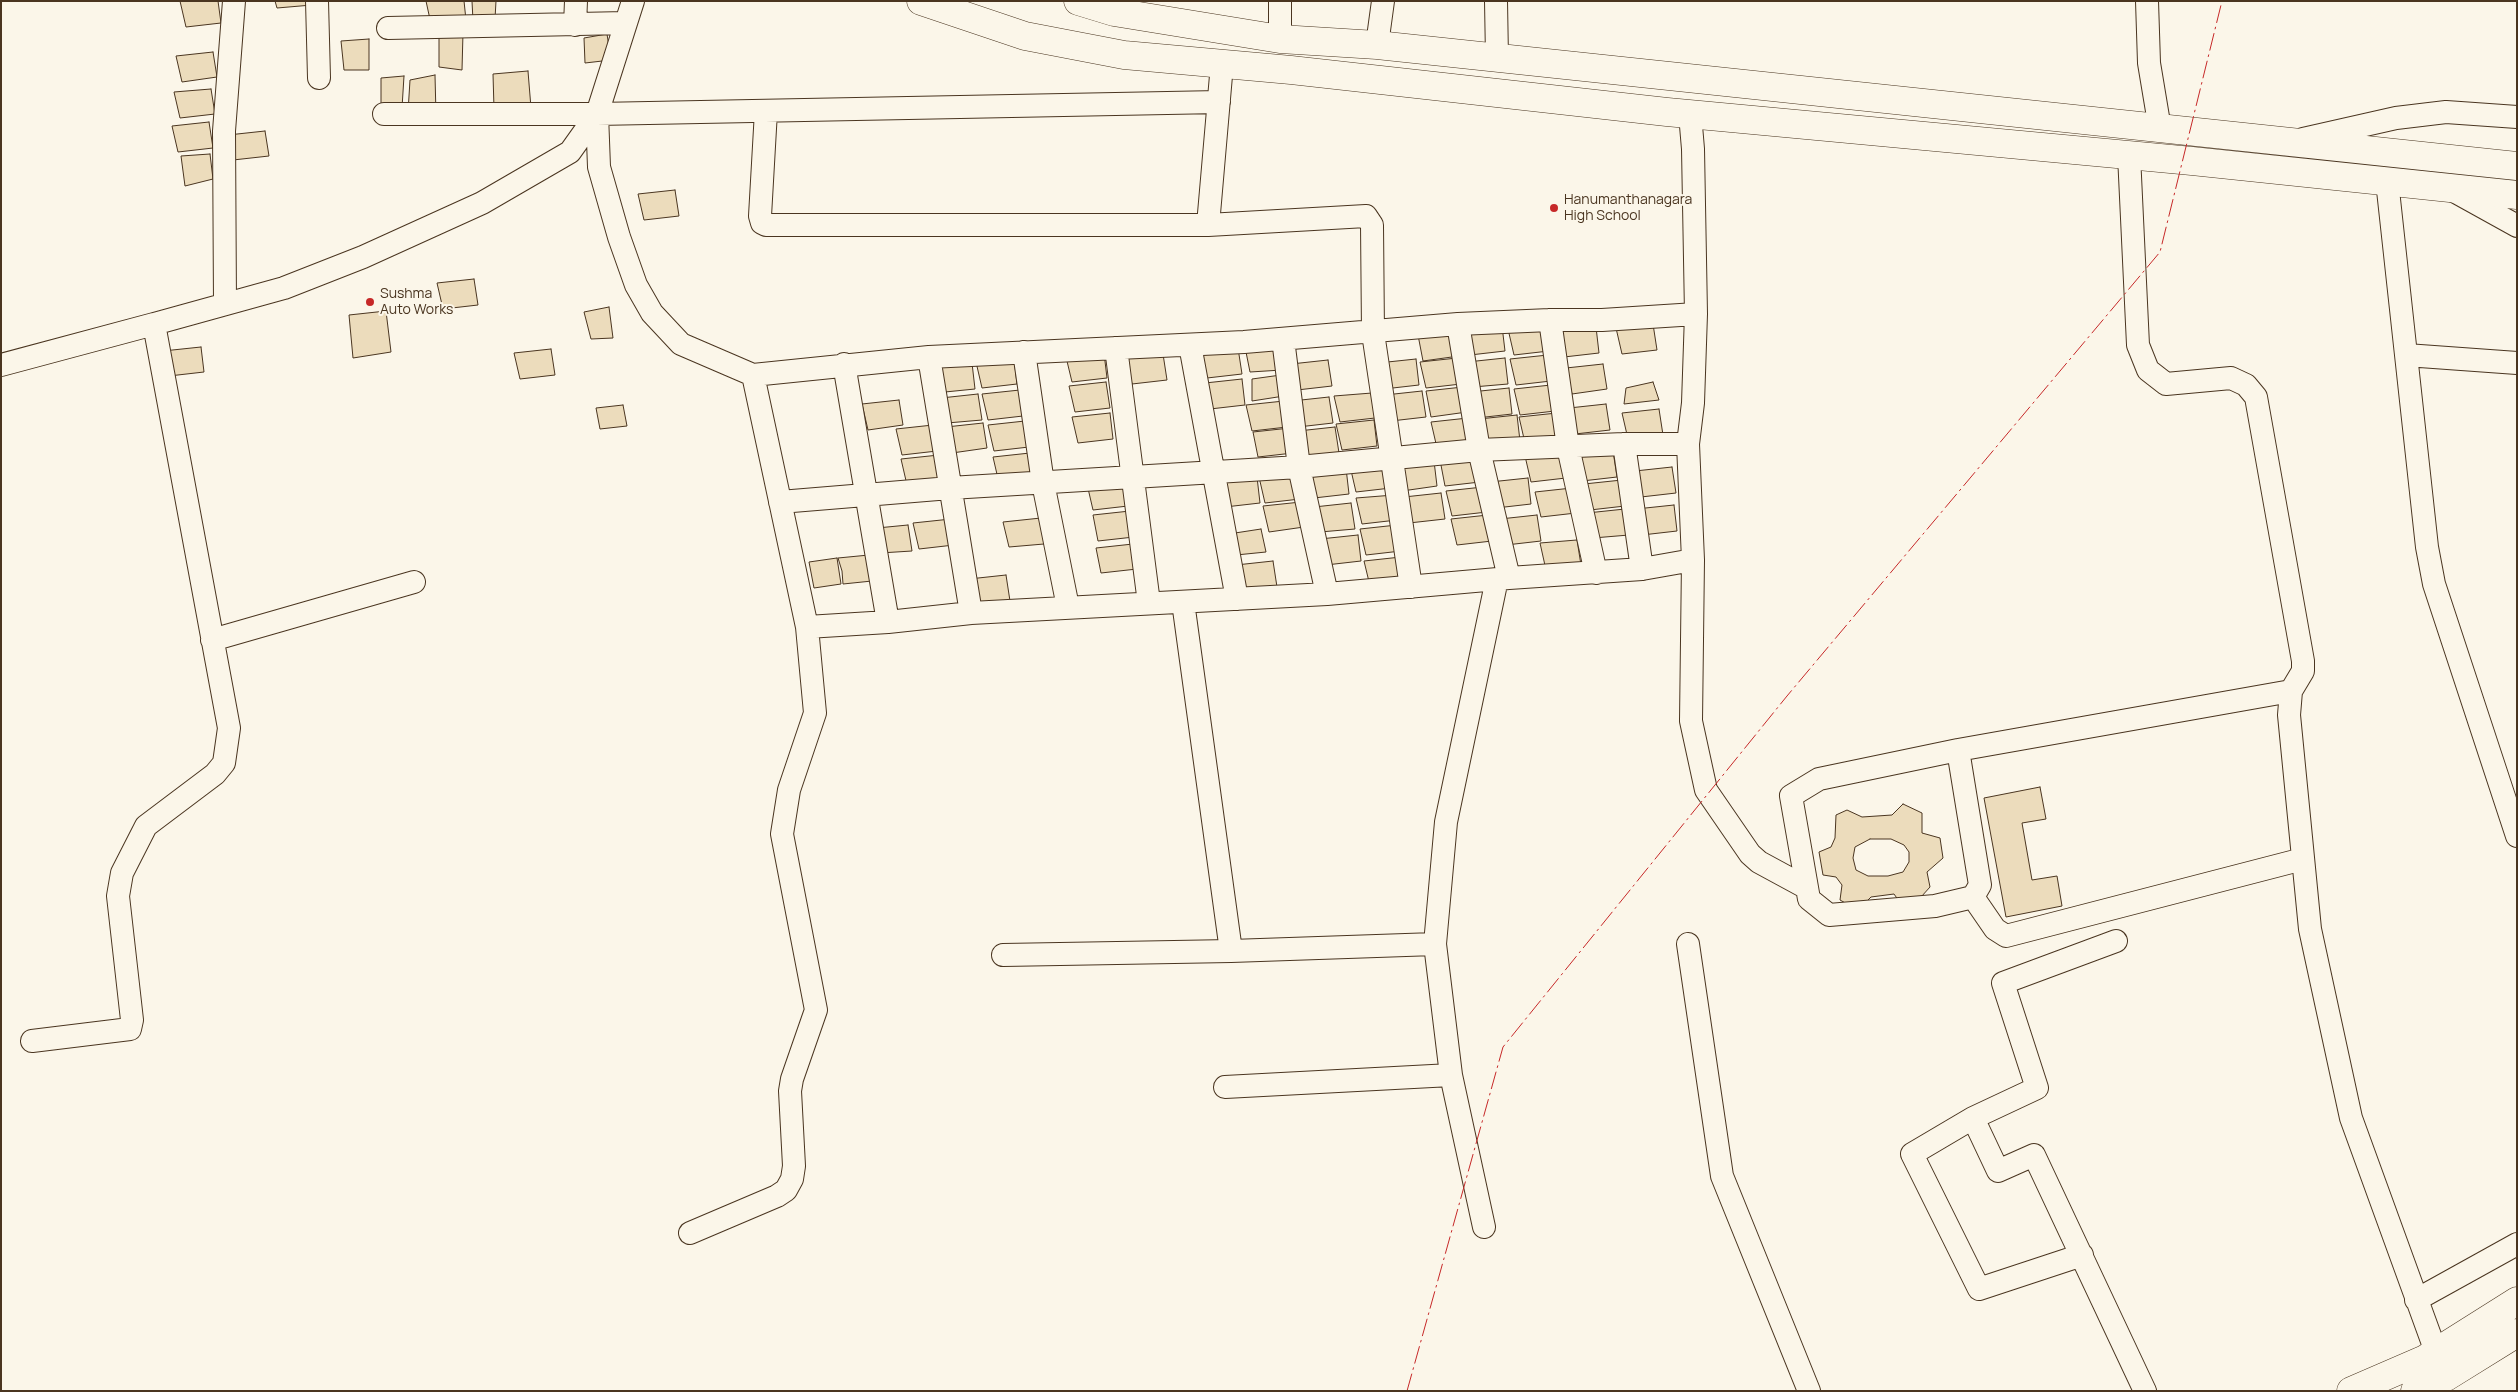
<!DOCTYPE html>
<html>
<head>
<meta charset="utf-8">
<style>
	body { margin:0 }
	#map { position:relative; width:2518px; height:1392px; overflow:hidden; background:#fbf6e9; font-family:Manrope,sans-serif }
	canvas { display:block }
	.frame { position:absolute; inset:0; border:2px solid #4a3520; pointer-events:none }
</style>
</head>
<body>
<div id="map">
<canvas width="2518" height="1392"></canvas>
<div class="frame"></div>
</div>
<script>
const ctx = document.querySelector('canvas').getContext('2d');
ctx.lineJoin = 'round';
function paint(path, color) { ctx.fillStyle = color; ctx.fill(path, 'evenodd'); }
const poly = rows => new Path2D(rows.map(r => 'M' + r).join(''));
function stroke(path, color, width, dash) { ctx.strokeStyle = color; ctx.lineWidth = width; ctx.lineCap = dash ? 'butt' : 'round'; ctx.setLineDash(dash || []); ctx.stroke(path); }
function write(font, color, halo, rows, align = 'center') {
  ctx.font = font + ' Manrope,sans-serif'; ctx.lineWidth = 4; ctx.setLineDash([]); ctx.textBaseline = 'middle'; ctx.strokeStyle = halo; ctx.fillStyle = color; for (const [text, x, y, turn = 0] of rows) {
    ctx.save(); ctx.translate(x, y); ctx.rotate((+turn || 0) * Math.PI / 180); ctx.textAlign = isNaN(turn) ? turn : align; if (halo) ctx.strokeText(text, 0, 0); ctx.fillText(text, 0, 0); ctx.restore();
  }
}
const building = poly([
	[180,1,218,1,221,23,186,27,180,1],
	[275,1,311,1,312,5,277,8,275,1],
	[426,1,464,1,466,20,431,24,426,1],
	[472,1,496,1,495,19,473,21,472,1],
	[463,33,462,70,439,67,439,34,463,33],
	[607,34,611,60,585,63,584,38,607,34],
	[369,39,369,70,344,70,341,41,369,39],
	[213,52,217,77,182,82,176,56,213,52],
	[528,71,531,108,494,109,493,74,528,71],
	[435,75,436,115,408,112,410,80,435,75],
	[404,76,402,108,381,107,381,78,404,76],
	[211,89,215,114,180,118,174,92,211,89],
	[209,122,213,148,178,152,172,126,209,122],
	[265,131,269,156,233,160,228,135,265,131],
	[210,154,213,179,185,186,181,156,210,154],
	[675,190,679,216,644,220,638,194,675,190],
	[474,279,478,305,443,309,437,283,474,279],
	[609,307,613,338,591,339,584,312,609,307],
	[386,311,391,352,353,358,349,315,386,311],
	[1653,324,1657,350,1622,354,1616,328,1653,324],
	[1546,325,1549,351,1514,355,1508,329,1546,325],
	[1502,326,1505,351,1470,355,1464,330,1502,326],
	[1596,327,1599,353,1564,357,1558,331,1596,327],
	[1455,331,1459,356,1423,361,1418,335,1455,331],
	[1244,342,1278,344,1282,370,1250,372,1244,342],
	[201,347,204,372,169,376,163,351,201,347],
	[1238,348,1242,374,1207,378,1201,352,1238,348],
	[551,349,555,375,520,379,514,353,551,349],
	[1104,353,1107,378,1072,382,1066,357,1104,353],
	[1163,354,1167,380,1132,384,1126,358,1163,354],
	[1548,355,1551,381,1516,385,1510,359,1548,355],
	[1014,358,1017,384,982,388,976,362,1014,358],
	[1457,358,1461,384,1426,388,1420,362,1457,358],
	[1505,358,1508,384,1473,387,1467,362,1505,358],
	[1416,359,1419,385,1384,389,1378,363,1416,359],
	[1328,360,1332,386,1297,390,1291,364,1328,360],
	[972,363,975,389,945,392,939,364,972,363],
	[1603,364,1607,389,1572,394,1566,368,1603,364],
	[1281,375,1284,396,1252,401,1252,379,1281,375],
	[1242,379,1245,405,1210,409,1205,383,1242,379],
	[1106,382,1110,408,1075,412,1069,386,1106,382],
	[1653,382,1659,400,1624,404,1626,388,1653,382],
	[1551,385,1555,411,1520,415,1514,389,1551,385],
	[1463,387,1467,412,1431,417,1426,391,1463,387],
	[1509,388,1512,414,1477,418,1471,392,1509,388],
	[1020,390,1023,416,988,420,982,394,1020,390],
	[1422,391,1426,417,1391,421,1385,395,1422,391],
	[1372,393,1375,418,1340,422,1334,396,1372,393],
	[978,394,982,420,947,423,941,398,978,394],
	[1329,397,1333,423,1298,427,1292,401,1329,397],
	[899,400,903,425,868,430,862,404,899,400],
	[1284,401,1287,427,1252,431,1246,405,1284,401],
	[1606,404,1610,430,1575,434,1569,408,1606,404],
	[623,405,627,426,600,429,596,408,623,405],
	[1659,409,1663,435,1628,439,1622,413,1659,409],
	[1110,413,1113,439,1078,443,1072,417,1110,413],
	[1557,413,1560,439,1525,443,1519,417,1557,413],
	[1517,415,1520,441,1485,445,1479,419,1517,415],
	[1468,418,1472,444,1437,448,1431,422,1468,418],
	[1374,420,1377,446,1342,450,1336,424,1374,420],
	[1025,421,1029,447,994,451,988,425,1025,421],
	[983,423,987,448,952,453,946,427,983,423],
	[933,425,937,451,902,455,896,429,933,425],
	[1335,427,1339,453,1303,457,1298,431,1335,427],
	[1290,428,1293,453,1258,457,1253,432,1290,428],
	[1613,451,1617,477,1582,481,1576,455,1613,451],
	[1030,453,1034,479,999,483,993,457,1030,453],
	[1563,453,1566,478,1531,482,1525,456,1563,453],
	[939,455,942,481,907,485,901,459,939,455],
	[1477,456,1480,482,1445,486,1440,460,1477,456],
	[1434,461,1437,486,1402,491,1396,465,1434,461],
	[1387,462,1391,488,1356,492,1350,466,1387,462],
	[1672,467,1676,493,1641,497,1635,471,1672,467],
	[1346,468,1349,494,1314,498,1308,472,1346,468],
	[1297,473,1300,499,1265,503,1259,477,1297,473],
	[1257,477,1260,503,1225,507,1219,481,1257,477],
	[1528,478,1531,504,1496,508,1490,482,1528,478],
	[1124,480,1128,506,1093,510,1087,484,1124,480],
	[1622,480,1625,506,1590,510,1584,484,1622,480],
	[1483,487,1487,512,1452,516,1446,491,1483,487],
	[1572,488,1576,513,1541,517,1535,492,1572,488],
	[1441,493,1445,519,1409,523,1404,497,1441,493],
	[1394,495,1397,520,1362,524,1356,498,1394,495],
	[1301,502,1304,527,1269,532,1263,506,1301,502],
	[1351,503,1355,529,1320,532,1314,507,1351,503],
	[1674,505,1677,531,1642,535,1636,509,1674,505],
	[1625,509,1629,535,1593,538,1587,513,1625,509],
	[1130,511,1134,537,1098,541,1093,515,1130,511],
	[1488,515,1492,541,1457,545,1451,519,1488,515],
	[1537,515,1541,541,1506,545,1500,519,1537,515],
	[1041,518,1044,544,1009,547,1003,522,1041,518],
	[951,519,954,545,919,549,913,523,951,519],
	[908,525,912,551,880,553,877,528,908,525],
	[1397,525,1401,551,1366,555,1360,529,1397,525],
	[1261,529,1266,552,1236,555,1235,533,1261,529],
	[1358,535,1361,561,1326,565,1320,539,1358,535],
	[1577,540,1581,565,1546,570,1540,543,1577,540],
	[1133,544,1137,569,1101,573,1096,548,1133,544],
	[869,555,872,581,843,584,842,571,838,558,869,555],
	[1401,557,1405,583,1370,586,1364,561,1401,557],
	[837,558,841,584,814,588,809,562,837,558],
	[1273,561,1277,587,1242,591,1236,565,1273,561],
	[1006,575,1010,601,975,605,969,579,1006,575],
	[2040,787,2046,819,2022,823,2032,880,2057,876,2062,906,2006,917,1984,798,2040,787],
	[1903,804,1922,813,1922,833,1940,838,1943,858,1927,872,1930,887,1912,907,1901,904,1894,894,1871,897,1858,910,1840,900,1842,885,1836,877,1823,875,1819,852,1831,847,1835,838,1836,815,1847,810,1862,817,1892,815,1903,804],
	[1870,839,1891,839,1904,845,1909,852,1909,862,1903,872,1888,876,1868,876,1856,870,1853,858,1855,847,1870,839]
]);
const minor = poly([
	[317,1,319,78],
	[1496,1,1497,58],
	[2147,1,2149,63,2160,129],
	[575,25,576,1],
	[388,28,625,23],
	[1280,39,1280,1],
	[1377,45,1383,1],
	[766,111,760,216,762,223,766,225,1208,225,1366,216,1372,225,1373,333,1411,587],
	[384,114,597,114,1219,102],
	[597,114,599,167,619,237,636,285,652,313,681,344,753,375],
	[1690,114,1693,149,1696,314,1693,403,1688,444,1693,560,1691,721,1706,790,1750,854,1759,862,1807,888],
	[2303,139,2396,118,2446,112,2517,117],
	[2129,155,2138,345,2148,370,2166,384,2231,378,2246,385,2256,397,2303,661,2303,671,2291,691,2289,715,2310,929,2351,1118,2436,1352],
	[2387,181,2427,547,2434,584,2517,836],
	[2452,190,2517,226],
	[1208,225,1222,64],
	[225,304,224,131,234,1],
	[1550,320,1568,447,1596,573],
	[154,324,284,288,363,257,482,203,570,152,597,114,633,1],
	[1458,324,1479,450,1509,578],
	[1283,339,1299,467,1327,594],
	[1190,345,1237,599],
	[1116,348,1149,603],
	[1024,352,1043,483,1068,607],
	[2406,355,2517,363],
	[929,357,971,613],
	[844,364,888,622],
	[1,365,154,324,229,728,224,763,215,774,146,826,122,873,118,896,132,1020,130,1029,32,1041],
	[1624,444,1642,569],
	[780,502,950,488,1299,467,1479,450,1624,444,1688,444],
	[1693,560,1642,569,1509,578,1327,594,971,613,888,622,807,627,753,375,929,357,1244,342,1458,324,1550,320,1602,320,1696,314],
	[1183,602,1231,951],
	[212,640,414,582],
	[1958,750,1980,885,1973,897,1935,906,1829,915,1809,899,1791,796,1819,779,1958,750,2291,691],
	[1973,897,1995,929,2006,936,2303,859],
	[2116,941,2003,983,2037,1088,1973,1118,1998,1171,2034,1155,2145,1391],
	[1688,944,1722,1176,1809,1391],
	[1003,955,1231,951,1435,944],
	[1225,1087,1451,1075],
	[1973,1118,1912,1154,1979,1289,2082,1255],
	[1484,1227,1451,1075,1435,944,1446,822,1497,579],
	[690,1233,777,1196,786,1190,792,1179,794,1166,790,1091,792,1079,816,1010,782,834,789,790,815,713,807,627],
	[2416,1300,2517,1244]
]);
const major = poly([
	[2351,1391,2425,1359,2517,1301],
	[2415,1391,2446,1377,2517,1333]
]);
const highway = poly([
	[921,1,1025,36,1124,55,1291,70,1667,112,2192,161,2517,195],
	[1078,1,1114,12,1280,39,1377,45,2517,166]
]);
const power = poly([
	[1407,1391,1503,1047,1787,696,2160,252,2222,1]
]);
const markers = [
	[1554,208,5,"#c62828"],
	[370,302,5,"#c62828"]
];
const poiNames = [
	["Hanumanthanagara",1564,200],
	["High School",1564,216],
	["Sushma",380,294],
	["Auto Works",380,310]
];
paint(building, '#ecdcbc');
stroke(building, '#4a3520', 1);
stroke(minor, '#4a3520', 24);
stroke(major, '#4a3520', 29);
stroke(highway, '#4a3520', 29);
stroke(minor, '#fbf6e9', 22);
stroke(major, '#fbf6e9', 28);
stroke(highway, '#fbf6e9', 28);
stroke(power, '#c62828', 1, [18, 4, 2.5, 4]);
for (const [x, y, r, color] of markers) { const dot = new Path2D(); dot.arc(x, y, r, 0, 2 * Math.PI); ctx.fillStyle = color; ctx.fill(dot); stroke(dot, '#fbf6e9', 2); }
write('14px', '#4a3520', '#fbf6e9', poiNames, 'left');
</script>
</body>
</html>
